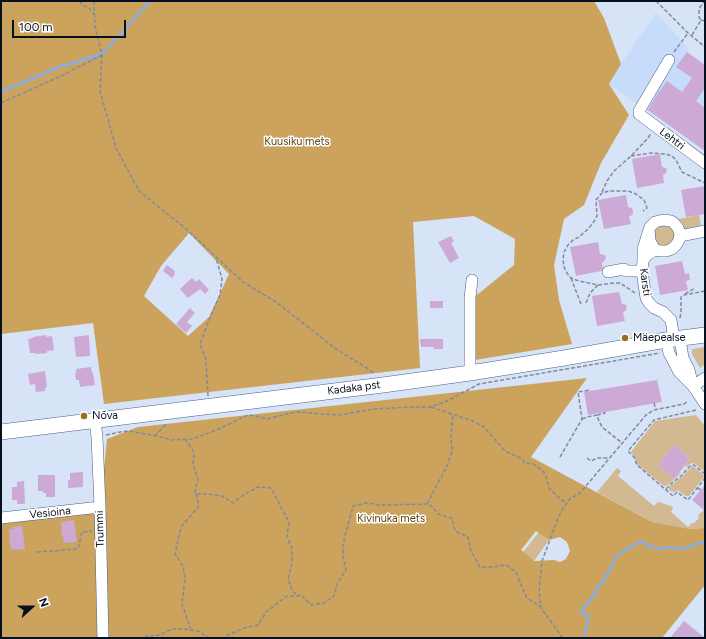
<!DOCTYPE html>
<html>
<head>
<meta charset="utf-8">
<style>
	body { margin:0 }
	#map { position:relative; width:706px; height:639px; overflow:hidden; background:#d7e3f6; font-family:Figtree,sans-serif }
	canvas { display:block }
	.frame { position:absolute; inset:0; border:2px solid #07101f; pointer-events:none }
	.north { position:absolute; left:12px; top:587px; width:40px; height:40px; -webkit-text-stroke:3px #fff; paint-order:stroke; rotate:69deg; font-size:11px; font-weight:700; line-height:16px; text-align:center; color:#07101f }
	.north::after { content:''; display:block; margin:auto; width:14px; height:18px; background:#07101f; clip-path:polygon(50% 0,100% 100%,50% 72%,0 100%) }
	.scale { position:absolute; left:12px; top:20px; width:114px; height:18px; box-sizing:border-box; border:2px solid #07101f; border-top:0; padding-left:5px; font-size:12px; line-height:14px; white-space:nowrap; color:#07101f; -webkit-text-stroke:3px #fff; paint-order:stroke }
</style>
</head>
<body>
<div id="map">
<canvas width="706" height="639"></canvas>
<div class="frame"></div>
<div class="north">N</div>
<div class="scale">100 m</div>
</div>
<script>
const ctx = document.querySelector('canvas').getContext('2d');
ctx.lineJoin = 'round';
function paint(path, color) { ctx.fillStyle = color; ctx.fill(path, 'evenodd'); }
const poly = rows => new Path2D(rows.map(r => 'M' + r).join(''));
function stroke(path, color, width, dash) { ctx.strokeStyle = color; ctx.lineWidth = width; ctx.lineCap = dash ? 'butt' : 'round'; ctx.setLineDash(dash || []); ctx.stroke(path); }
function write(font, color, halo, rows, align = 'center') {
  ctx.font = font + ' Figtree,sans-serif'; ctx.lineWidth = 3; ctx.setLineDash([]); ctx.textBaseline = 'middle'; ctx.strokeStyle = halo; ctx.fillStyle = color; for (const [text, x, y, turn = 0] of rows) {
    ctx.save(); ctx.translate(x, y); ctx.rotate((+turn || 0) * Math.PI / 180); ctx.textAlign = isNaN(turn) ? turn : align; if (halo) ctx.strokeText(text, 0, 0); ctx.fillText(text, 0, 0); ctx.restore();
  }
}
const built = poly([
	[656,13,688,48,687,52,705,65,705,151,609,84,621,64]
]);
const green = poly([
	[699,215,701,226,685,229,683,224,678,219],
	[658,225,670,225,675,231,675,239,668,247,657,245,652,231],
	[705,347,705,364,700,368,692,354,692,350,693,349],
	[696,415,705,426,705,472,695,464,693,463,690,464,686,467,685,466,690,459,674,445,658,465,674,479,680,472,681,473,668,485,664,486,638,465,634,456,631,452,655,421],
	[692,466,694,467,703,474,704,477,696,487,689,496,686,496,677,490,674,492,671,491,669,490,669,487,674,483,682,477],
	[617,468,621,471,618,476,654,506,658,502,659,502,673,507,673,508,671,512,688,527,692,523,694,523,699,518,698,515,704,510,705,511,705,528,691,529,652,522,597,492],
	[539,532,549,540,534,561,523,552]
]);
const forest = poly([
	[1,1,594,1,604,18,621,64,609,84,629,115,601,163,584,205,564,219,554,265,559,300,572,344,475,360,472,299,514,265,515,239,474,216,413,222,420,368,104,404,93,323,1,334],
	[189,233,229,274,209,317,188,336,144,296,161,266],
	[587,378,531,457,652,522,691,529,705,528,705,585,662,638,1,638,1,518,100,507,107,439,138,427],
	[536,531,549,540,560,537,567,542,570,551,566,559,560,562,554,560,534,561,521,550]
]);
const stream = poly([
	[1,92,59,67,102,54,118,37,150,1],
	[584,638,588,619,588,615,582,613,582,609,588,603,590,599,596,594,596,588,604,581,606,576,611,568,616,556,622,553,627,548,632,547,637,543,644,542,647,546,652,546,658,549,669,547,684,549,699,543,705,543]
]);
const building = poly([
	[687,52,705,65,705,88,696,101,705,108,705,151,648,110,656,96,667,81,682,92,692,78,676,67],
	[660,154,662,167,666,168,667,170,666,173,663,175,664,183,637,188,632,159],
	[705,186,705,214,686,217,681,190],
	[626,195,628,207,632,208,633,211,633,214,629,217,631,224,604,229,598,200],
	[451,236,454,242,451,243,459,258,450,263,438,242],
	[598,242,600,254,605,255,606,258,605,260,602,263,603,268,601,271,576,276,570,247],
	[682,261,685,274,689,273,690,280,686,281,688,290,660,295,655,266],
	[167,265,175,271,174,273,175,274,172,278,163,271],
	[192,278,196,282,199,279,209,290,205,294,200,289,188,298,180,289],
	[619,292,622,304,626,305,627,307,626,310,623,313,625,321,597,326,592,296],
	[430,301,443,301,443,308,430,308],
	[190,308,195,313,187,322,192,326,186,333,176,324],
	[46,335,46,337,52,336,54,350,47,351,47,353,36,354,35,353,30,353,28,339,33,338,33,337],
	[89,335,90,356,76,357,74,337],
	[420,339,443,339,443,349,434,349,434,347,421,347],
	[91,367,92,373,93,373,95,385,80,387,79,380,76,380,75,373,76,373,76,369],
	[45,371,47,387,45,388,45,391,36,392,35,384,30,385,28,374],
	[657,380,662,402,588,415,584,392],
	[674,445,690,459,674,479,658,465],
	[83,472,83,487,68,488,68,480,70,480,70,473],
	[38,475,55,475,55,497,46,497,46,493,43,493,43,491,38,491],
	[24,481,25,504,17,504,17,500,12,500,12,487,17,487,17,482],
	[705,485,705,511,692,500],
	[74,520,77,542,64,543,63,536,62,536,61,530,62,530,61,522],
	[22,526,25,549,15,550,15,549,11,550,9,537,10,537,9,529,13,529,13,527],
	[684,621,705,638,670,638]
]);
const path = poly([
	[80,1,83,6,88,7,94,14],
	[94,1,95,27,102,55,100,91,116,148,139,191,185,228,243,282,276,302,336,349,370,370,374,374],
	[656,1,688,33,705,47],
	[701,20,705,21],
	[692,35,701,20,699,17,699,9,704,1],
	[674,52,688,33],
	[1,103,61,76,102,55],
	[631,156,651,153,666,154,672,156,676,160,682,172,705,183],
	[602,192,607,181,614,171,631,156,648,138,651,133],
	[571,278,581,304],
	[635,293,620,283,615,283,598,285,579,281,571,278,567,273,564,267,563,260,564,252,568,245,573,240,579,237,588,229,593,223,597,216,596,200,602,193,609,191,628,191,636,194,644,200,647,208,643,211],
	[685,294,695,288],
	[586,303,590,293,598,285],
	[680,318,681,311,681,297,684,295,705,291],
	[208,396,206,360,200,344,209,320,220,295,222,279,216,258],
	[654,403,656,410],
	[431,407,473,421,484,427,505,451,522,459,525,463,533,464,543,471,546,476,549,488,560,499,567,503],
	[696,410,654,420,628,451,634,457,637,465,673,496,677,492,688,500,705,478],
	[597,415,605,413,604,412],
	[582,419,587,417,597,415,599,421,602,427,622,443],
	[106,435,120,432,129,431,161,437,172,440,192,439,212,432,248,415,256,416,267,419,290,413,299,412,322,414,339,415,374,409,414,407,430,407,445,402,479,384,660,353],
	[155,436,166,424],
	[185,439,194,452,193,464,198,479,195,492,196,494,207,494,222,496,233,503,245,494,258,487,271,488,289,522,287,536,292,549,292,563,288,579,293,592,300,596],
	[560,457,582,419,578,392,591,390],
	[587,458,591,461,597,458,610,458],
	[697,488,701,490],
	[666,489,673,482,680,477,690,466,692,465,694,465,705,474],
	[427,504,448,464,452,451,451,437,453,414],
	[37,552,78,549,82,532,92,531],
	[191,630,182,604,185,579,183,566,175,554,181,527,199,506,196,494],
	[145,638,146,636,160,635,172,629,184,629,198,631,209,638],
	[215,638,222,638,244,628,258,625,266,612,287,596,302,596,311,605,324,603,334,596,338,582,346,570,343,557,343,544,353,506,366,503,380,505,429,504,440,515,452,518,455,531,468,537,471,551,480,567,492,567,506,565,516,572,521,585,527,598,541,607],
	[563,638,541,608,539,592,542,561,557,521,562,510,570,499,580,493,646,415,654,410,684,404,687,402]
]);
const minor = poly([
	[669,60,639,111,639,114,705,163],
	[649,230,650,241,655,250,660,251,666,251,672,249,676,245,679,240,680,233,678,228,674,223,671,221,663,220,655,222,650,227,649,230,643,249,643,261,647,255,655,250],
	[680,236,705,231],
	[643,261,642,271,646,298,649,303,654,308,663,312,671,320,674,339],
	[608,272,624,269,626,271,642,271],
	[680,339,683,358,689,370,693,386],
	[666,340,669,353,679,372,693,386,705,404],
	[470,373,470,298,472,280],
	[693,386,705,378],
	[95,421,97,437,100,507,103,638],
	[1,518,100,507]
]);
const major = poly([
	[1,432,383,385,470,373,564,358,666,340,705,335]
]);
const markers = [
	[625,338,4,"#996f1c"],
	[84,416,4,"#996f1c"]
];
const streetNames = [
	["Lehtri",672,139,37],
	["Karsti",645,282,82],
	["Kadaka pst",354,388,-7],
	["Vesioina",50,513,-6],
	["Trummi",100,529,-92]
];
const parkNames = [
	["Kuusiku mets",297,142],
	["Kivinuka mets",391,519]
];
const poiNames = [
	["Mäepealse",633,338],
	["Nõva",92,416]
];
paint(built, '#c7dbfb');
paint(green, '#d2b991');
paint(forest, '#cba35d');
stroke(stream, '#87adec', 2.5);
paint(building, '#cda9d5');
stroke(minor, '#475f88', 12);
stroke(major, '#475f88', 16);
stroke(path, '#808b9c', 1.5, [4, 2]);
stroke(minor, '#fff', 11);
stroke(major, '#fff', 15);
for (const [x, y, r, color] of markers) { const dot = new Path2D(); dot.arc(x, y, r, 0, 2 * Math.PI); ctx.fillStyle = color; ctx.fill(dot); stroke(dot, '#fff', 1.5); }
write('11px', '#07101f', '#fff', streetNames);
write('11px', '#5f440b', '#fff', parkNames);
write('11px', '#07101f', '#fff', poiNames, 'left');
</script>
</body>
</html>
